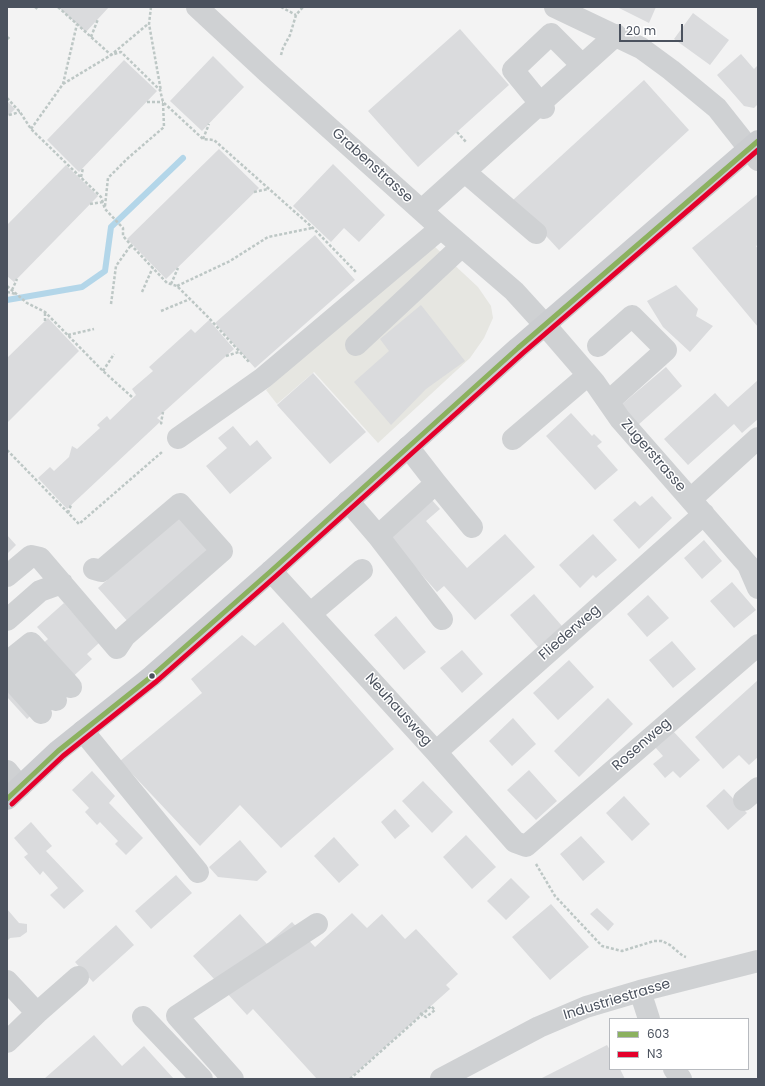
<!DOCTYPE html>
<html>
<head>
<meta charset="utf-8">
<style>
	body { margin:0 }
	#map { position:relative; width:765px; height:1086px; overflow:hidden; background:#f3f3f3; font-family:Poppins,sans-serif }
	canvas { display:block }
	.frame { position:absolute; inset:0; border:8px solid #4b525e; pointer-events:none }
	.legend { position:absolute; left:609px; top:1018px; width:140px; height:52px; box-sizing:border-box; background:#fff; border:1px solid #b7babf; margin:0; padding:5px 7px; list-style:none; font-size:12px; color:#4b525e }
	.legend li { display:flex; align-items:center; gap:8px; height:20px }
	.legend b { width:20px; border:1px solid #b7babf }
	.scale { position:absolute; left:619px; top:24px; width:64px; height:18px; box-sizing:border-box; border:2px solid #4b525e; border-top:0; padding-left:5px; font-size:12px; line-height:14px; white-space:nowrap; color:#4b525e; -webkit-text-stroke:3px #fff; paint-order:stroke }
</style>
</head>
<body>
<div id="map">
<canvas width="765" height="1086"></canvas>
<div class="frame"></div>
<ul class="legend">
<li><b style="height:5px;background:#8bb15f"></b>603</li>
<li><b style="height:5px;background:#e4002b"></b>N3</li>
</ul>
<div class="scale">20 m</div>
</div>
<script>
const ctx = document.querySelector('canvas').getContext('2d');
ctx.lineJoin = 'round';
function paint(path, color) { ctx.fillStyle = color; ctx.fill(path, 'evenodd'); }
const poly = rows => new Path2D(rows.map(r => 'M' + r).join(''));
function stroke(path, color, width, dash) { ctx.strokeStyle = color; ctx.lineWidth = width; ctx.lineCap = dash ? 'butt' : 'round'; ctx.setLineDash(dash || []); ctx.stroke(path); }
function write(font, color, halo, rows, align = 'center') {
  ctx.font = font + ' Poppins,sans-serif'; ctx.lineWidth = 3; ctx.setLineDash([]); ctx.textBaseline = 'middle'; ctx.strokeStyle = halo; ctx.fillStyle = color; for (const [text, x, y, turn = 0] of rows) {
    ctx.save(); ctx.translate(x, y); ctx.rotate((+turn || 0) * Math.PI / 180); ctx.textAlign = isNaN(turn) ? turn : align; if (halo) ctx.strokeText(text, 0, 0); ctx.fillText(text, 0, 0); ctx.restore();
  }
}
const commercial = poly([
	[434,246,478,287,491,306,493,318,484,338,470,358,378,443,314,372,277,404,266,390,355,310]
]);
const stream = poly([
	[7,300,82,287,105,271,111,227,183,158]
]);
const building = poly([
	[58,7,109,7,86,32],
	[617,7,656,7,649,23],
	[693,13,729,40,710,65,674,39],
	[460,29,509,85,418,167,368,111],
	[741,54,754,69,758,65,758,104,754,108,744,106,717,75],
	[213,56,244,87,202,131,170,101],
	[124,60,157,91,79,172,47,140],
	[644,80,689,130,559,250,513,200],
	[7,101,15,109,7,117],
	[219,149,259,188,166,279,127,239],
	[333,164,385,215,359,242,344,228,331,242,293,206],
	[66,165,98,196,14,282,7,276,7,225],
	[758,194,758,245,756,246,758,249,758,327,692,248],
	[315,235,355,280,255,368,215,323],
	[676,285,698,309,696,316,713,326,690,352,663,327,647,301],
	[421,305,465,361,426,389,391,425,354,382,389,351,380,339],
	[48,318,79,351,7,423,7,358],
	[209,320,234,349,157,418,161,421,67,509,38,478,50,467,54,471,69,457,72,446,77,449,100,428,97,425,107,416,110,420,136,395,132,389,153,371,149,367,191,329,195,333],
	[666,367,682,386,638,425,621,405],
	[313,373,366,432,330,464,277,405],
	[758,380,758,419,742,433,734,424,688,465,664,439,715,393,728,407],
	[571,413,592,436,594,434,602,442,597,446,618,470,595,490,546,436],
	[233,426,250,446,257,440,272,458,230,494,206,466,227,448,218,438],
	[421,488,440,509,426,521,467,568,505,534,535,567,475,620,444,586,437,592,393,542,376,528],
	[652,496,672,518,639,549,613,520,635,501,640,506],
	[179,516,211,552,130,624,98,588],
	[593,534,617,560,596,578,593,575,580,588,559,565],
	[7,535,16,545,7,554],
	[704,540,722,561,702,579,684,558],
	[732,582,756,610,734,628,710,601],
	[534,594,562,626,538,647,510,615],
	[648,595,669,618,647,637,627,614],
	[64,603,99,643,87,654,92,659,27,719,7,697,7,675,48,639,37,627],
	[396,616,426,652,404,670,374,635],
	[283,622,394,749,281,848,240,805,200,846,120,761,202,693,191,679,242,635,255,646],
	[672,641,696,669,673,688,649,660],
	[462,650,483,674,462,693,440,668],
	[569,660,594,687,558,720,533,693],
	[758,680,758,757,749,765,739,755,723,769,695,737],
	[608,698,633,724,579,777,554,751],
	[513,718,536,744,512,766,489,741],
	[673,731,700,760,680,778,673,771,665,778,653,764,663,756,655,747],
	[529,770,557,801,536,820,507,790],
	[92,771,115,796,109,803,143,838,126,855,115,844,118,841,100,822,97,825,85,812,89,808,72,790],
	[423,781,453,812,432,833,402,801],
	[724,789,747,813,728,830,706,806],
	[624,796,650,824,632,841,606,813],
	[395,809,410,826,395,839,381,822],
	[31,822,52,846,46,851,84,891,64,909,50,895,58,888,43,871,40,875,24,857,28,854,14,838],
	[466,835,496,867,472,889,443,857],
	[581,836,605,862,583,881,560,854],
	[334,837,359,865,339,883,314,856],
	[240,840,267,872,257,881,218,877,209,867],
	[176,875,192,893,151,929,135,911],
	[511,878,530,897,506,920,487,901],
	[551,904,589,947,550,980,512,937],
	[597,908,614,924,608,931,590,914],
	[7,909,19,923,27,924,27,932,20,937,10,938,7,941],
	[352,913,367,928,382,914,405,939,416,929,458,974,446,985,450,989,349,1079,317,1079,253,1009,247,1015,193,956,240,914,267,944,292,922,315,947],
	[116,925,134,945,93,982,75,962],
	[94,1035,122,1066,144,1046,174,1079,44,1079],
	[607,1045,610,1050,610,1069,620,1069,625,1079,540,1079]
]);
const path = poly([
	[35,7,39,10],
	[58,7,111,55,121,52,160,90,163,102,203,139,214,140,313,228,356,272],
	[151,7,149,24,161,91],
	[281,7,296,15],
	[7,37,11,40],
	[91,37,98,19],
	[281,55,283,48,290,35,296,15,303,7],
	[63,84,111,55,148,24],
	[7,98,20,112,31,129,101,197,105,209,123,228,123,236,131,245,167,283,177,286,208,317,249,362],
	[147,102,163,102],
	[9,115,20,112],
	[31,129,63,84,77,24],
	[457,132,466,142],
	[203,139,209,124],
	[81,177,83,168],
	[254,192,268,189],
	[90,204,103,202],
	[105,206,108,178,128,158,164,127,163,102],
	[171,284,178,268],
	[7,286,27,303,45,312,103,371,132,397],
	[177,286,230,261,268,237,312,228],
	[12,290,17,279],
	[7,292,16,294],
	[142,292,153,267],
	[111,304,116,266,131,245],
	[161,311,190,299],
	[45,321,45,313],
	[68,335,94,329],
	[226,356,239,352],
	[103,371,114,354],
	[162,424,161,423,163,412],
	[7,450,79,524,162,452],
	[68,513,71,505],
	[536,864,555,896,602,946,622,951,654,941,662,941,670,945,683,956,686,957],
	[420,1013,426,1017,435,1010,431,1006,425,1012]
]);
const minor = poly([
	[197,7,268,73,441,228,514,291,545,325,595,383,620,419,748,565,758,588],
	[555,7,641,48,671,70,717,108,758,160],
	[544,108,513,70,551,34,582,65],
	[465,172,536,233],
	[422,210,616,35],
	[356,345,462,246],
	[598,346,632,316,666,350,608,402],
	[178,438,263,378,441,228],
	[513,439,588,375],
	[436,483,472,527],
	[691,499,758,438],
	[348,501,378,536,436,483,408,447],
	[378,536,442,619],
	[271,571,436,752,515,842,526,846,758,645],
	[7,576,31,556,40,558,117,648,125,636,222,551,180,504,101,571,94,569],
	[310,614,362,570],
	[7,620,40,591,62,583],
	[16,655,31,643,71,687],
	[7,663,16,655,56,700],
	[7,675,41,713],
	[83,731,198,872],
	[436,752,704,514],
	[7,771,20,787],
	[744,800,758,788],
	[7,981,37,1013,78,977],
	[640,991,649,1019],
	[143,1017,202,1079],
	[7,1042,37,1013],
	[674,1069,681,1079],
	[233,1079,177,1016,317,924],
	[441,1079,539,1027,586,1007,640,991,758,961]
]);
const major = poly([
	[7,799,58,751,152,676,271,571,518,348,758,141]
]);
const pathBridge = poly([
	[350,1079,425,1012]
]);
const bus1 = poly([
	[7,799,58,751,152,676,271,571,518,348,758,141]
]);
const bus2 = poly([
	[12,804,63,756,157,681,276,576,523,353,758,150]
]);
const markers = [
	[152,676,3.5,"#4b525e"]
];
const streetNames = [
	["Grabenstrasse",372,166,42],
	["Zugerstrasse",653,456,49],
	["Fliederweg",570,633,-41],
	["Neuhausweg",398,710,48],
	["Rosenweg",642,745,-41],
	["Industriestrasse",617,1000,-17]
];
paint(commercial, '#e6e6e1');
stroke(stream, '#b3d6e9', 6);
paint(building, '#dadbdd');
stroke(path, '#bdc7c5', 2.5, [3, 2]);
stroke(minor, '#cfd1d3', 22);
stroke(major, '#cbcdd0', 22);
stroke(pathBridge, '#bdc7c5', 2.5, [3, 2]);
stroke(bus1, '#8bb15f', 5);
stroke(bus2, '#e4002b', 5);
for (const [x, y, r, color] of markers) { const dot = new Path2D(); dot.arc(x, y, r, 0, 2 * Math.PI); ctx.fillStyle = color; ctx.fill(dot); stroke(dot, '#fff', 1.5); }
write('14px', '#4b525e', '#fff', streetNames);
</script>
</body>
</html>
